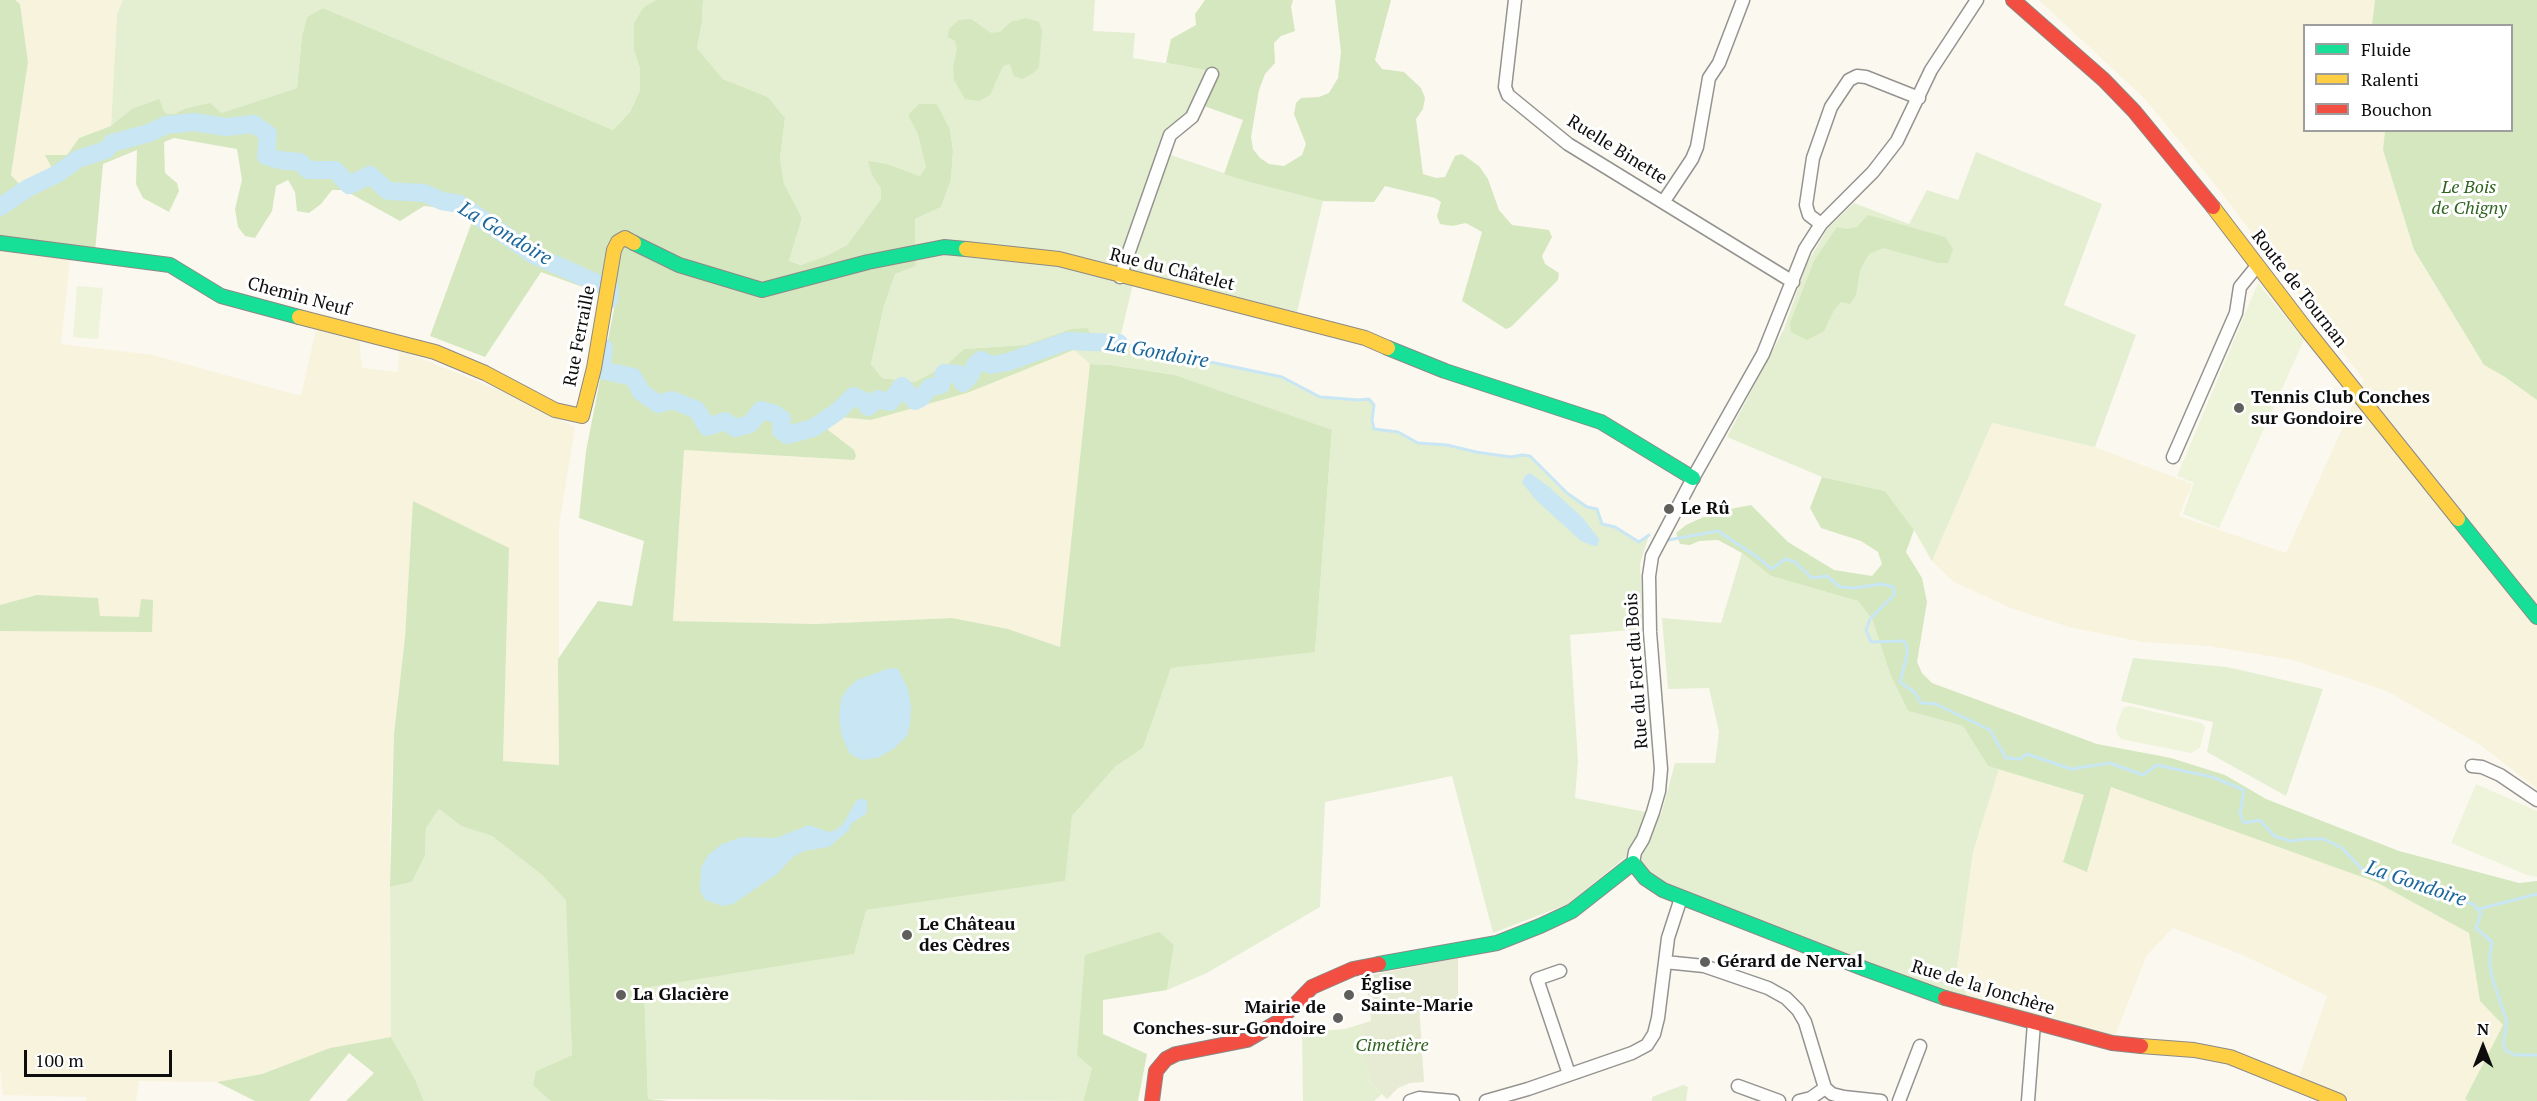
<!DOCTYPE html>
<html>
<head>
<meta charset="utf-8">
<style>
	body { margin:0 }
	#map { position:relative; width:2537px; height:1101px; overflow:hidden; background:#fbf8f0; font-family:"PT Serif",serif }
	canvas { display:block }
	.legend { position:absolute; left:2303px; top:24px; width:210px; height:108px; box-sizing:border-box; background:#fff; border:2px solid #9e9e9e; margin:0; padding:8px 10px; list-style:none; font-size:18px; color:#0d0d0d }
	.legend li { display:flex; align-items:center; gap:12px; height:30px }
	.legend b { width:30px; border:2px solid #9e9e9e }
	.north { position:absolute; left:2453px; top:1017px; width:60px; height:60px; -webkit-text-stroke:4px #fff; paint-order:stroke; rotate:0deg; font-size:16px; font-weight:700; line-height:24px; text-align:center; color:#0d0d0d }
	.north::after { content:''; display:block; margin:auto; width:21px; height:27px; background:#0d0d0d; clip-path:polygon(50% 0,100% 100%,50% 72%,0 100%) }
	.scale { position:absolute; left:24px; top:1050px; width:148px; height:27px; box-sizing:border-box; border:3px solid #0d0d0d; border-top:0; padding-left:8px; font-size:18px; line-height:21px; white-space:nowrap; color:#0d0d0d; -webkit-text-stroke:4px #fff; paint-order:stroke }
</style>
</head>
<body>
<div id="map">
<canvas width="2537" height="1101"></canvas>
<ul class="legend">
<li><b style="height:8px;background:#16e098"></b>Fluide</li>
<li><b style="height:8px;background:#ffcf43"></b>Ralenti</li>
<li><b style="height:8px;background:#f24e42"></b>Bouchon</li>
</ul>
<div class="north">N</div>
<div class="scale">100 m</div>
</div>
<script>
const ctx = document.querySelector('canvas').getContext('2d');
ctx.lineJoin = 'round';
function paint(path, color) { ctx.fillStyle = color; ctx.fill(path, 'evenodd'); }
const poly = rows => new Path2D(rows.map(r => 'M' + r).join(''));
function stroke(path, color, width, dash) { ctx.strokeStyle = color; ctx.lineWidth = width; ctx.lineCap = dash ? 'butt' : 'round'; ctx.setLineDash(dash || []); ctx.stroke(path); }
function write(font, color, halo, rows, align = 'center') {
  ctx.font = font + ' "PT Serif",serif'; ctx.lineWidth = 6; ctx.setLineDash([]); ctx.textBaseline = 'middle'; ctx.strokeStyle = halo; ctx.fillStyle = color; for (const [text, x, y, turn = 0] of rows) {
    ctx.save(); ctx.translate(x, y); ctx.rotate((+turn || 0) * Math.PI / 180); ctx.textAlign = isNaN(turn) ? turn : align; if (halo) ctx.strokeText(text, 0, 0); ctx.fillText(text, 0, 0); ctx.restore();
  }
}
const farmland = poly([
	[15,0,123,0,117,14,111,126,79,138,67,155,46,155,55,172,20,185,11,175,28,62,20,4],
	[2039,0,2375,0,2372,25,2304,26,2304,130,2385,131,2383,151,2414,251,2484,365,2505,377,2537,400,2537,789,2482,746,2387,691,2293,660,2209,646,2142,642,2069,627,2011,608,1954,582,1932,561,1992,423,2095,447,2192,484,2179,516,2286,553,2364,380,2217,187,2145,99],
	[0,241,71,251,61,344,153,355,301,396,316,329,359,341,362,368,398,372,399,352,408,353,501,391,575,427,559,525,559,765,503,761,509,548,413,502,405,637,394,734,390,828,391,1037,330,1048,262,1074,217,1082,139,1081,136,1101,86,1101,86,1097,3,1095,0,1068],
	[1074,350,1090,364,1061,647,1008,629,952,618,816,624,673,621,684,450,853,460,828,430,830,422,838,417,871,420,967,393],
	[1999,769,2084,795,2063,862,2088,871,2111,787,2376,882,2469,933,2480,1001,2503,1025,2466,1098,2468,1101,2351,1101,2298,1080,2327,996,2243,955,2173,928,2147,955,2114,1038,1968,1000,1957,968,1973,852]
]);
const green = poly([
	[123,0,656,0,644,7,634,50,640,68,640,90,630,112,613,130,323,8,307,17,302,36,297,88,221,113,184,109,174,114,164,113,159,100,111,126,117,14],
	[703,0,1095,0,1093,31,1135,33,1133,58,1207,70,1190,111,1159,151,1253,183,1323,201,1297,312,1135,275,1119,343,1282,377,1320,397,1359,400,1369,399,1374,405,1372,420,1375,429,1398,432,1418,443,1447,445,1476,452,1511,457,1522,455,1530,456,1567,493,1587,507,1597,509,1602,524,1615,527,1639,542,1649,535,1640,564,1643,629,1570,635,1578,761,1575,798,1661,815,1675,763,1715,763,1719,732,1709,688,1668,689,1662,618,1721,623,1742,553,1771,576,1858,601,1872,619,1890,674,1908,711,1963,726,1988,766,1999,769,1973,852,1957,968,1968,1000,1681,894,1647,874,1627,856,1568,904,1493,933,1452,776,1325,802,1320,907,1207,973,1167,990,1174,945,1085,955,1092,1068,1083,1101,648,1099,644,988,853,954,865,910,1064,881,1072,816,1115,767,1143,748,1171,668,1315,651,1332,431,1175,375,1110,365,1090,364,1074,350,1090,339,1071,329,1025,345,964,349,948,365,915,382,882,378,871,364,884,306,895,274,916,266,915,219,941,207,951,180,953,151,950,129,937,104,908,115,918,135,926,167,920,176,887,164,872,175,881,189,881,199,847,245,826,256,802,265,789,261,802,218,784,185,780,158,785,118,768,97,723,79,697,48,702,22],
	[1976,152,2102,204,2064,305,2136,335,2095,447,1992,423,1932,561,1914,530,1885,491,1822,477,1727,437,1784,329,1806,265,1828,228,1854,203,1909,224,1927,190,1958,200],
	[2133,658,2227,667,2323,689,2286,796,2207,752,2213,722,2121,701],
	[439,809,461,826,492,836,542,875,567,900,572,1055,536,1071,551,1101,424,1101,415,1079,391,1037,390,887,412,882,425,856,426,828],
	[1361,1024,1370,1082,1382,1094,1374,1101,1303,1101,1302,1032,1345,1029],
	[1683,1085,1688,1087,1686,1101,1652,1101,1652,1097]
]);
const forest = poly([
	[0,0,15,0,20,4,28,62,11,175,20,185,54,172,45,155,67,155,79,138,111,126,132,109,159,99,165,113,174,114,184,109,210,103,221,113,297,88,302,36,307,17,323,8,613,130,630,112,640,90,640,68,634,50,634,23,644,7,656,0,703,0,702,22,697,48,723,79,768,97,785,118,780,158,784,184,802,218,789,261,801,265,826,256,847,245,881,199,881,189,872,175,868,161,887,164,920,176,926,167,918,135,908,115,919,104,937,104,950,129,953,151,951,180,941,207,915,219,916,266,895,274,884,306,871,364,882,378,915,382,947,365,964,349,1025,345,1071,329,1088,328,1091,339,1074,350,967,393,871,420,838,417,830,422,828,430,854,450,856,456,854,460,684,450,673,621,816,624,952,618,1008,629,1060,647,1090,364,1110,365,1175,375,1332,430,1315,652,1171,668,1143,748,1115,767,1072,816,1065,881,866,910,854,954,644,988,648,1099,669,1101,551,1101,533,1085,536,1071,572,1055,566,900,542,875,492,836,461,826,439,809,426,828,425,856,412,882,390,887,394,734,405,637,413,501,509,548,503,761,559,765,558,659,598,601,632,606,644,541,579,518,586,451,616,299,541,272,485,357,430,336,473,219,458,210,424,206,400,221,344,190,332,190,321,204,309,213,297,211,295,192,288,180,276,186,272,211,255,238,245,236,238,227,235,209,242,180,237,149,174,138,164,142,165,173,177,183,179,191,169,212,143,198,136,184,137,150,103,164,95,252,0,242],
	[1205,0,1293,0,1291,7,1295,31,1281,36,1274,43,1275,63,1265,74,1259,90,1251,137,1253,149,1260,158,1269,164,1284,166,1302,155,1306,144,1294,114,1296,103,1301,98,1319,97,1329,93,1338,78,1341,52,1335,0,1391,0,1375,60,1382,69,1404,72,1421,88,1425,98,1423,109,1416,119,1423,174,1436,178,1445,177,1455,156,1462,154,1479,166,1488,179,1499,210,1512,225,1549,230,1552,237,1542,256,1545,264,1559,273,1558,280,1511,327,1506,329,1462,301,1482,232,1466,223,1452,226,1440,224,1437,216,1441,202,1435,198,1385,186,1374,202,1323,201,1253,183,1224,174,1243,120,1193,102,1206,70,1166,63,1171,39,1196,25,1195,14],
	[2375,0,2537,0,2537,400,2505,377,2484,365,2414,250,2383,150,2385,131,2512,130,2512,26,2372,25],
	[1026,18,1039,22,1042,31,1039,67,1033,73,1022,79,1014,76,1010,64,1003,66,990,95,979,101,965,99,954,80,953,67,957,49,955,41,948,37,949,29,959,20,971,19,991,33,1000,32,1011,22],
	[1868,215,1945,237,1953,249,1948,263,1939,263,1883,248,1869,254,1860,270,1856,295,1850,304,1841,302,1834,310,1824,331,1807,340,1791,332,1790,323,1814,261,1837,227,1847,229,1857,227],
	[1822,477,1885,491,1914,530,1906,552,1922,578,1927,602,1917,662,1922,673,1932,683,2097,744,2171,758,2225,775,2266,799,2399,851,2519,883,2537,881,2537,1101,2468,1101,2465,1099,2503,1025,2480,1001,2469,933,2376,882,2111,787,2087,872,2063,862,2084,795,1988,766,1963,726,1908,711,1890,674,1872,619,1858,601,1771,576,1742,553,1718,540,1699,541,1690,545,1680,544,1676,533,1686,525,1715,512,1751,505,1788,542,1816,559,1834,570,1872,576,1882,564,1878,552,1861,541,1821,528,1810,508],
	[37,595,98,598,100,616,139,617,141,599,153,600,152,632,0,631,0,605],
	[1159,932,1174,945,1167,990,1103,1000,1103,1034,1147,1054,1138,1101,1083,1101,1092,1068,1077,1055,1085,955],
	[391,1037,415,1079,424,1101,346,1101,374,1073,349,1053,309,1101,255,1101,217,1082,262,1074,330,1048]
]);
const cemetery = poly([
	[1458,958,1458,1001,1419,1003,1424,1082,1410,1083,1398,1088,1387,1099,1370,1082,1363,1044,1361,1024,1371,1021,1366,976]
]);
const pitch = poly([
	[2258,283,2304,340,2219,528,2183,514,2194,483,2177,476],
	[77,286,103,288,98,339,73,337],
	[2129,706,2202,723,2205,728,2200,748,2191,753,2121,739,2117,734,2116,727,2123,708],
	[2476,784,2537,811,2537,877,2527,875,2451,843]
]);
const water = poly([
	[1530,473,1549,487,1582,517,1599,539,1598,545,1594,546,1581,541,1535,499,1522,482,1525,476],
	[890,668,898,669,908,689,911,707,910,725,907,736,892,750,877,758,862,760,850,754,842,737,839,719,841,699,847,689,857,680],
	[862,798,867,801,867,813,851,824,849,830,829,847,804,851,793,857,777,874,733,904,723,906,705,900,700,891,701,868,708,855,722,844,742,837,776,838,809,825,829,832,836,830,843,824,856,801]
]);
const stream = poly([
	[1119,343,1282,377,1320,397,1359,400,1369,399,1374,405,1372,420,1374,429,1398,432,1418,443,1447,445,1476,452,1511,457,1522,455,1530,456,1567,493,1587,507,1597,509,1602,524,1615,527,1639,542,1649,535],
	[1668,540,1718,531,1757,557,1772,569,1785,559,1795,562,1812,578,1827,576,1840,587,1854,588,1882,584,1893,587,1895,594,1870,619,1866,630,1871,642,1904,641,1907,647,1907,655,1900,682,1914,692,1921,703,1936,704,1990,730,2006,758,2020,759,2027,754,2071,769,2110,763,2143,775,2157,765,2212,777,2244,790,2240,813,2244,823,2260,820,2274,836,2290,841,2308,839,2324,839,2342,848,2362,869,2433,894,2473,904,2481,913,2476,928,2492,942,2489,960,2492,977,2507,1022,2503,1043,2506,1051,2515,1055,2537,1055],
	[2479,909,2537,894]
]);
const river = poly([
	[0,207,28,188,57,174,78,159,106,150,112,143,149,133,166,125,194,122,226,127,254,124,268,134,266,156,279,160,300,162,308,170,335,170,349,185,370,175,388,191,424,193,442,201,460,204,534,255,610,289,609,300],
	[604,348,601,370,633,377,641,392,658,404,672,400,697,410,707,427,725,421,735,428,750,424,761,410,775,414,782,419,781,430,787,435,813,428,837,412,853,396,865,401,868,407,878,399,890,402,902,386,915,401,921,398,930,387,941,385,944,373,958,374,963,383,969,377,975,365,981,360,991,365,1008,362,1067,341,1119,343]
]);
const street = poly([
	[1515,0,1505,87,1508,95,1568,144,1793,282],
	[1664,201,1692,159,1697,147,1709,78,1719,63,1743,0],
	[1821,224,1809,215,1806,205,1813,158,1831,107,1849,80,1857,76,1866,77,1919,98],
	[1120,277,1170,135,1192,117,1212,74],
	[2173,457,2236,313,2240,287,2257,266],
	[2472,766,2482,767,2500,775,2537,800],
	[1633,863,1635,852,1643,839,1653,812,1659,791,1661,769,1650,632,1649,576,1652,556,1693,478,1763,354,1805,249,1821,224,1873,172,1897,141,1931,70,1977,0],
	[1665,962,1704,966,1768,988,1786,998,1798,1010,1805,1022,1825,1088,1832,1094,1844,1097,1881,1101],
	[1560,971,1537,979,1569,1074],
	[1738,1086,1779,1101],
	[1410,1101,1419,1098,1453,1101],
	[1486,1101,1528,1089,1632,1053,1647,1045,1654,1034,1658,1018,1668,938,1681,898],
	[1799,1101,1811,1098,1825,1088],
	[1899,1101,1920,1046],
	[2028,1101,2034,1023]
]);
const fast = poly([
	[0,243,170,265,221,296,299,317],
	[634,243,679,265,762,290,868,262,944,247,966,249],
	[1388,348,1445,371,1601,422,1693,478],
	[2458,519,2537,617],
	[1379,964,1497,943,1540,926,1572,911,1633,863,1645,878,1663,890,1865,969,1945,998]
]);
const slow = poly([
	[2213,207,2306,329,2458,519],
	[966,249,1059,259,1365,338,1388,348],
	[299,317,435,352,485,373,555,410,582,416,594,368,614,250,618,242,625,238,634,243],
	[2141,1046,2194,1050,2230,1057,2339,1101]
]);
const jam = poly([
	[2013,0,2104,80,2134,111,2213,207],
	[1945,998,2112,1043,2141,1046],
	[1152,1101,1156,1071,1166,1059,1176,1054,1247,1040,1278,1022,1312,987,1353,969,1379,964]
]);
const markers = [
	[2239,408,6,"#605f5c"],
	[1669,509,6,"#605f5c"],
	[907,935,6,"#605f5c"],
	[1705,962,6,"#605f5c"],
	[621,995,6,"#605f5c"],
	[1349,995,6,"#605f5c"],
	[1338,1018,6,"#605f5c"]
];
const streetNames = [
	["Ruelle Binette",1617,150,32],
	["Rue du Châtelet",1172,270,14],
	["Route de Tournan",2299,289,52],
	["Chemin Neuf",299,297,15],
	["Rue Ferraille",580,336,-79],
	["Rue du Fort du Bois",1637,671,-94],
	["Rue de la Jonchère",1983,988,17]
];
const parkNames = [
	["Le Bois",2469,188],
	["de Chigny",2469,209],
	["Cimetière",1392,1046]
];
const poiNames = [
	["Tennis Club Conches",2251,398],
	["sur Gondoire",2251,419],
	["Le Rû",1681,509],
	["Le Château",919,925],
	["des Cèdres",919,946],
	["Gérard de Nerval",1717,962],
	["Église",1361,985],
	["Sainte-Marie",1361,1006],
	["La Glacière",633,995],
	["Mairie de",1326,1008,"right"],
	["Conches-sur-Gondoire",1326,1029,"right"]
];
const waterNames = [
	["La Gondoire",505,234,31],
	["La Gondoire",1157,353,10],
	["La Gondoire",2416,884,19]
];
paint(farmland, '#f7f3dd');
paint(green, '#e4efd1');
paint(forest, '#d5e7be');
paint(cemetery, '#e7ebd4');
paint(pitch, '#eef4da');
paint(water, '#c8e6f4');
stroke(stream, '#c8e6f4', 3);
stroke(river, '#c8e6f4', 18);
stroke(street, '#94938f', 15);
stroke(fast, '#8b8986', 16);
stroke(slow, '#8b8986', 16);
stroke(jam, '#8b8986', 16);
stroke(street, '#fefefd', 12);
stroke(fast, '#16e098', 14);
stroke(slow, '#ffcf43', 14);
stroke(jam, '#f24e42', 14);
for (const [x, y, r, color] of markers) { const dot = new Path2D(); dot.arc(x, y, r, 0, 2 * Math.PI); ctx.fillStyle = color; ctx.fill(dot); stroke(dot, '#fff', 2); }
write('18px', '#0d0d0d', '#fff', streetNames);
write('italic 18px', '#2e631e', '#fff', parkNames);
write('bold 18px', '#0d0d0d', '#fff', poiNames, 'left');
write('italic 20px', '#18669c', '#fff', waterNames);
</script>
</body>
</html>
